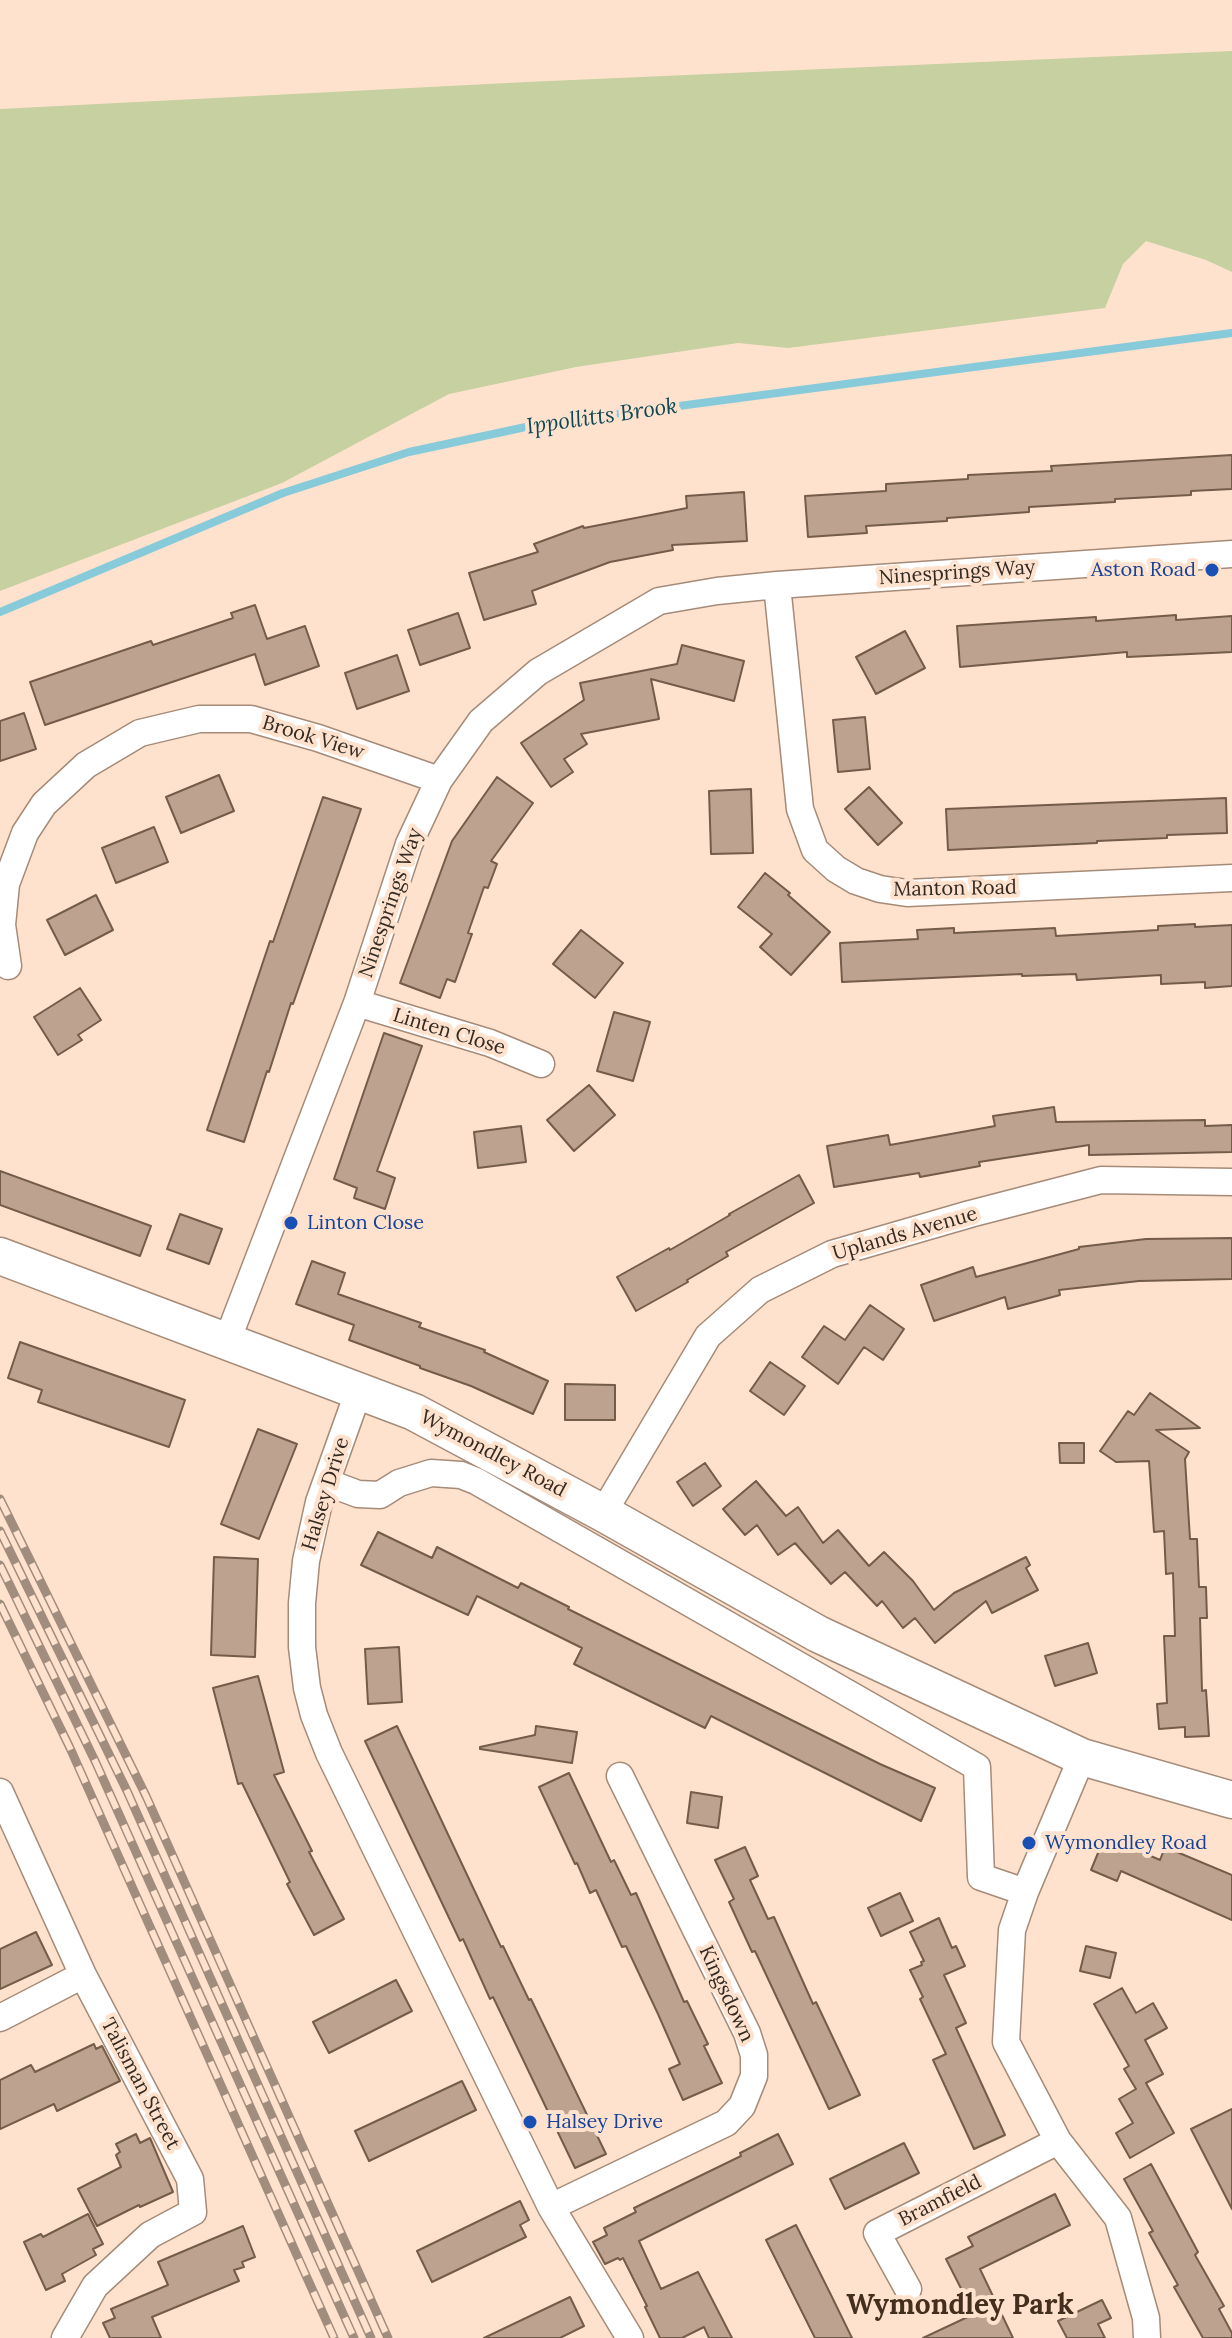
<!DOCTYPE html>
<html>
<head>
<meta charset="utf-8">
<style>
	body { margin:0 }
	canvas { display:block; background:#ffe2ce }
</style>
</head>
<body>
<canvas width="1232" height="2338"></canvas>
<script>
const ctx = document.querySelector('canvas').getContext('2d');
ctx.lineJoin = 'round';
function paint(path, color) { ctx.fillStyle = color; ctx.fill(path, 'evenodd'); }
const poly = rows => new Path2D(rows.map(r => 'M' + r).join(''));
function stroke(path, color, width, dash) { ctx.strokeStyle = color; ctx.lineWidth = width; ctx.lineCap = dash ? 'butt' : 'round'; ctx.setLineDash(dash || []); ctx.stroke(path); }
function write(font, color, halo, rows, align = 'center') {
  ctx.font = font + ' Lora,serif'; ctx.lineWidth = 8; ctx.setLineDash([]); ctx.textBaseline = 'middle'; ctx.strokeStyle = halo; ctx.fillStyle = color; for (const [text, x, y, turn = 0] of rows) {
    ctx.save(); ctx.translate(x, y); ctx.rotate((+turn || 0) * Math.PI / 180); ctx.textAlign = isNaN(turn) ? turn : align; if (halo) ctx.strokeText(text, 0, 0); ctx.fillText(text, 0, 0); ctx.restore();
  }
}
const green = poly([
	[1232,51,1232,272,1206,260,1146,241,1123,264,1105,308,788,348,738,343,576,367,449,394,282,483,0,591,0,109,527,82]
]);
const stream = poly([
	[0,612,283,493,409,452,535,425,1232,333]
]);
const building = poly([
	[1232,455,1232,489,1191,491,1191,495,1115,499,1115,502,1029,507,1029,512,947,518,947,521,866,526,867,533,808,537,805,496,886,491,886,484,968,479,968,475,1052,471,1051,466,1232,455],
	[744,492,747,541,672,545,673,550,610,562,532,591,536,604,484,620,469,573,538,552,534,544,583,526,584,528,687,508,686,496,744,492],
	[255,605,267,639,305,626,319,666,265,685,255,654,45,725,30,682,151,641,153,645,233,618,231,613,255,605],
	[458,613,470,648,420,665,408,630,458,613],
	[1176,615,1176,620,1232,616,1232,652,1127,657,1127,652,960,667,957,626,1096,617,1096,621,1176,615],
	[905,631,925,668,876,694,856,657,905,631],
	[682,645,744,661,734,701,651,679,659,719,581,734,587,744,564,759,573,772,551,787,521,743,584,700,580,683,677,664,682,645],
	[397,655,409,691,357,709,345,673,397,655],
	[24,713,36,749,0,761,0,721,24,713],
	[865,717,870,769,838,772,833,720,865,717],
	[219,775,234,811,181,833,166,797,219,775],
	[497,777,533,803,491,861,497,864,488,888,484,887,468,933,472,934,455,982,447,979,440,998,400,983,452,841,497,777],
	[869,787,902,823,878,845,845,809,869,787],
	[751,789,753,853,711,854,709,791,751,789],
	[323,797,361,809,293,1004,291,1003,269,1072,267,1071,244,1142,207,1130,270,941,273,942,323,797],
	[1226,798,1227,833,1167,835,1167,838,1097,841,1097,843,948,850,946,809,1226,798],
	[154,827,168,862,116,883,102,848,154,827],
	[765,873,790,893,788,895,830,932,791,975,760,947,772,934,738,907,765,873],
	[96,895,113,930,65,955,47,920,96,895],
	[1195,924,1195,927,1232,925,1232,986,1205,988,1205,982,1161,984,1161,975,1077,980,1076,974,1022,976,1022,974,842,982,840,943,918,939,917,930,954,928,954,933,1055,928,1056,936,1158,930,1158,926,1195,924],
	[581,930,623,963,595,998,553,964,581,930],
	[80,988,101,1020,78,1035,82,1040,58,1055,34,1017,80,988],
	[614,1012,650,1022,633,1081,597,1071,614,1012],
	[384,1033,422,1046,377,1171,395,1178,385,1209,354,1198,357,1188,334,1179,384,1033],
	[589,1085,615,1115,574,1151,547,1120,589,1085],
	[1054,1107,1056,1122,1205,1120,1205,1126,1232,1125,1232,1152,1089,1155,1089,1145,979,1162,980,1166,920,1177,919,1173,834,1187,827,1146,888,1135,890,1145,995,1126,993,1116,1054,1107],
	[521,1126,526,1162,478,1168,474,1132,521,1126],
	[0,1171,151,1226,140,1256,0,1205,0,1171],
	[799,1175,814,1203,726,1252,728,1256,687,1280,688,1282,636,1311,617,1277,669,1248,670,1250,730,1215,729,1214,799,1175],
	[180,1214,222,1229,209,1264,167,1249,180,1214],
	[1232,1238,1232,1279,1139,1281,1059,1290,1060,1295,1008,1309,1005,1297,934,1321,921,1285,973,1267,976,1277,1079,1249,1079,1247,1146,1239,1232,1238],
	[312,1261,345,1273,338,1294,421,1323,419,1327,485,1350,484,1352,548,1381,533,1414,471,1386,420,1368,420,1366,349,1340,354,1325,296,1304,312,1261],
	[870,1305,904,1329,883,1360,864,1347,838,1384,802,1357,824,1326,845,1340,870,1305],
	[20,1342,185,1400,169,1447,38,1402,42,1390,8,1378,20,1342],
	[770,1362,805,1386,784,1415,750,1391,770,1362],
	[565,1384,615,1385,615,1420,565,1420,565,1384],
	[1150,1393,1200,1428,1156,1430,1189,1452,1185,1459,1190,1539,1197,1539,1199,1587,1206,1587,1207,1618,1200,1618,1202,1691,1206,1690,1209,1736,1185,1737,1185,1727,1159,1729,1157,1704,1167,1703,1164,1636,1175,1636,1173,1573,1166,1574,1164,1531,1154,1532,1149,1461,1116,1462,1100,1451,1128,1411,1134,1415,1150,1393],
	[258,1429,297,1444,259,1539,221,1524,258,1429],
	[1059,1443,1084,1443,1084,1463,1060,1463,1059,1443],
	[705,1463,721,1486,693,1506,677,1482,705,1463],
	[756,1481,786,1516,798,1507,823,1543,838,1530,869,1566,884,1552,913,1581,934,1610,954,1593,1026,1557,1030,1565,1026,1568,1038,1590,992,1613,986,1601,935,1643,915,1618,903,1628,882,1601,877,1606,845,1572,831,1584,795,1543,778,1555,757,1525,745,1535,723,1509,756,1481],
	[378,1532,432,1558,437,1547,518,1588,521,1583,569,1607,568,1609,725,1687,880,1764,935,1788,921,1821,711,1716,705,1728,574,1664,582,1648,477,1596,468,1615,361,1565,378,1532],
	[214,1557,258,1559,255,1657,211,1655,214,1557],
	[1088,1643,1097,1673,1055,1686,1045,1656,1088,1643],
	[399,1647,402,1702,368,1704,365,1649,399,1647],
	[258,1676,284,1772,274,1775,312,1851,309,1852,344,1919,314,1935,287,1884,290,1882,242,1783,238,1784,213,1688,258,1676],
	[397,1726,501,1947,503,1946,529,2000,531,1999,606,2154,575,2168,493,1997,490,1999,463,1939,460,1941,365,1741,397,1726],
	[536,1726,577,1732,572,1763,480,1749,480,1747,535,1735,536,1726],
	[569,1773,611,1862,614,1860,631,1895,636,1893,684,2002,687,2001,708,2044,704,2046,722,2083,683,2100,669,2069,680,2064,658,2014,626,1946,622,1947,596,1890,590,1893,577,1863,575,1864,539,1787,569,1773],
	[691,1792,722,1797,718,1828,687,1823,691,1792],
	[1105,1836,1160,1860,1165,1847,1232,1875,1232,1920,1121,1871,1117,1881,1091,1870,1105,1836],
	[745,1847,758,1876,750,1880,768,1919,774,1917,813,2004,816,2002,860,2095,829,2109,755,1951,752,1952,729,1902,734,1899,715,1860,745,1847],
	[900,1893,913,1921,881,1936,868,1908,900,1893],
	[939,1918,952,1948,956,1946,965,1966,944,1975,966,2023,956,2028,1005,2135,974,2149,933,2060,946,2054,920,1999,923,1997,910,1970,922,1965,921,1962,924,1961,910,1932,939,1918],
	[36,1932,52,1965,0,1989,0,1949,36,1932],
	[1086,1946,1116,1953,1110,1978,1080,1971,1086,1946],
	[396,1980,412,2011,329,2053,313,2022,396,1980],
	[1122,1988,1136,2013,1153,2003,1167,2028,1145,2040,1163,2074,1146,2083,1174,2133,1130,2158,1116,2133,1133,2123,1119,2099,1136,2089,1124,2069,1129,2066,1094,2004,1122,1988],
	[94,2044,96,2049,102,2046,120,2081,57,2111,54,2104,0,2129,0,2080,31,2065,35,2072,94,2044],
	[462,2081,476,2110,369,2161,355,2131,462,2081],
	[1232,2109,1232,2209,1191,2129,1232,2109],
	[136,2134,140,2143,150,2138,173,2192,140,2207,139,2205,97,2226,78,2189,121,2167,116,2155,120,2152,116,2144,136,2134],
	[778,2134,793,2164,639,2241,661,2289,698,2272,732,2338,709,2338,704,2327,682,2338,660,2338,645,2307,647,2306,623,2258,620,2260,618,2258,605,2264,593,2242,607,2235,604,2228,636,2212,634,2208,741,2156,740,2153,778,2134],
	[904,2143,919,2173,845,2209,830,2179,904,2143],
	[1151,2164,1198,2252,1195,2255,1224,2306,1219,2309,1232,2333,1232,2338,1203,2338,1174,2287,1178,2285,1149,2233,1153,2231,1124,2179,1151,2164],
	[1055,2194,1070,2225,980,2269,1013,2338,923,2338,974,2314,946,2259,973,2246,968,2237,1055,2194],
	[520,2201,529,2220,520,2225,526,2237,432,2282,417,2251,520,2201],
	[88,2214,103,2244,93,2249,96,2255,62,2274,65,2281,46,2290,24,2242,41,2234,43,2237,88,2214],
	[796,2225,831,2295,852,2338,815,2338,766,2240,796,2225],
	[243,2226,255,2257,242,2262,244,2267,234,2270,239,2281,152,2317,161,2338,110,2338,103,2323,115,2318,111,2309,168,2285,158,2262,243,2226],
	[570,2297,584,2326,560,2338,484,2338,570,2297],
	[1102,2300,1111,2318,1098,2324,1105,2338,1067,2338,1058,2321,1102,2300]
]);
const street = poly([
	[777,585,800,809,815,850,836,869,856,881,880,889,907,893,1232,878],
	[8,966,2,925,6,884,25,833,44,804,86,765,140,733,199,719,251,719,318,738,439,780],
	[357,1003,490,1043,541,1064],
	[227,1341,357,1003,409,844,439,780,481,721,538,672,659,601,717,591,777,585,1232,554],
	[359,1390,319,1502,306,1561,302,1603,302,1647,307,1688,314,1715,329,1753,551,2207,630,2338],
	[326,1482,358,1494,380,1495,399,1483,431,1473,461,1475,476,1481,977,1767,981,1877,1025,1892],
	[603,1513,708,1336,760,1290,832,1254,970,1214,1101,1180,1232,1182],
	[1082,1757,1025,1892,1012,1930,1006,2042,1058,2141,1118,2218,1146,2318,1147,2338],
	[0,1792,83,1975,190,2179,193,2212,150,2235,95,2286,65,2338],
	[0,2018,83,1975],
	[551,2207,726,2123,742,2106,754,2076,754,2055,747,2033,620,1776],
	[908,2289,877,2233,1058,2141]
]);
const secondary = poly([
	[0,1256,414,1412,603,1513,818,1634,1082,1757,1232,1800]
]);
const rail = poly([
	[0,1499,146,1796,388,2338],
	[0,1531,127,1791,371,2338],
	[0,1565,96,1763,354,2338],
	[0,1604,70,1748,334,2338]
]);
const markers = [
	[1212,570,8,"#1a4fb4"],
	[291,1223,8,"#1a4fb4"],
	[1029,1843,8,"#1a4fb4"],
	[530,2122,8,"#1a4fb4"]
];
const transitNames = [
	["Aston Road",1196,570,"right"],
	["Linton Close",307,1223],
	["Wymondley Road",1045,1843],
	["Halsey Drive",546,2122]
];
const streetNames = [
	["Ninesprings Way",957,573,-4],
	["Brook View",313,738,17],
	["Manton Road",955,889,-1],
	["Ninesprings Way",391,903,-71],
	["Linten Close",449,1032,17],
	["Uplands Avenue",905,1234,-16],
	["Wymondley Road",493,1454,28],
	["Halsey Drive",326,1494,-73],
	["Kingsdown",726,1994,65],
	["Talisman Street",140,2084,62],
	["Bramfield",940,2201,-27]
];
const waterNames = [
	["Ippollitts Brook",602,417,-8]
];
const districtNames = [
	["Wymondley Park",960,2306]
];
paint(green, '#c6d0a0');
stroke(stream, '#87cada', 8);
paint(building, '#bda38f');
stroke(building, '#745c4a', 2);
stroke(street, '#a58b78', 29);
stroke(secondary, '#a58b78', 39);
stroke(street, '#fff', 26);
stroke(secondary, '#fff', 36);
stroke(rail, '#a18d7e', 9);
stroke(rail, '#ffe2ce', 6, [18]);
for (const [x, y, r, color] of markers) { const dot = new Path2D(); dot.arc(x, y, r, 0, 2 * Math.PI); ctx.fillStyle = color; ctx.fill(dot); stroke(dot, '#ffe2ce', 3); }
write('20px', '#164399', '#ffe2ce', transitNames, 'left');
write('20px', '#342a22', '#ffe2ce', streetNames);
write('italic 22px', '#0c4955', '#ffe2ce', waterNames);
write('bold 28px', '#442f1e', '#ffe2ce', districtNames);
</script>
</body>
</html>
